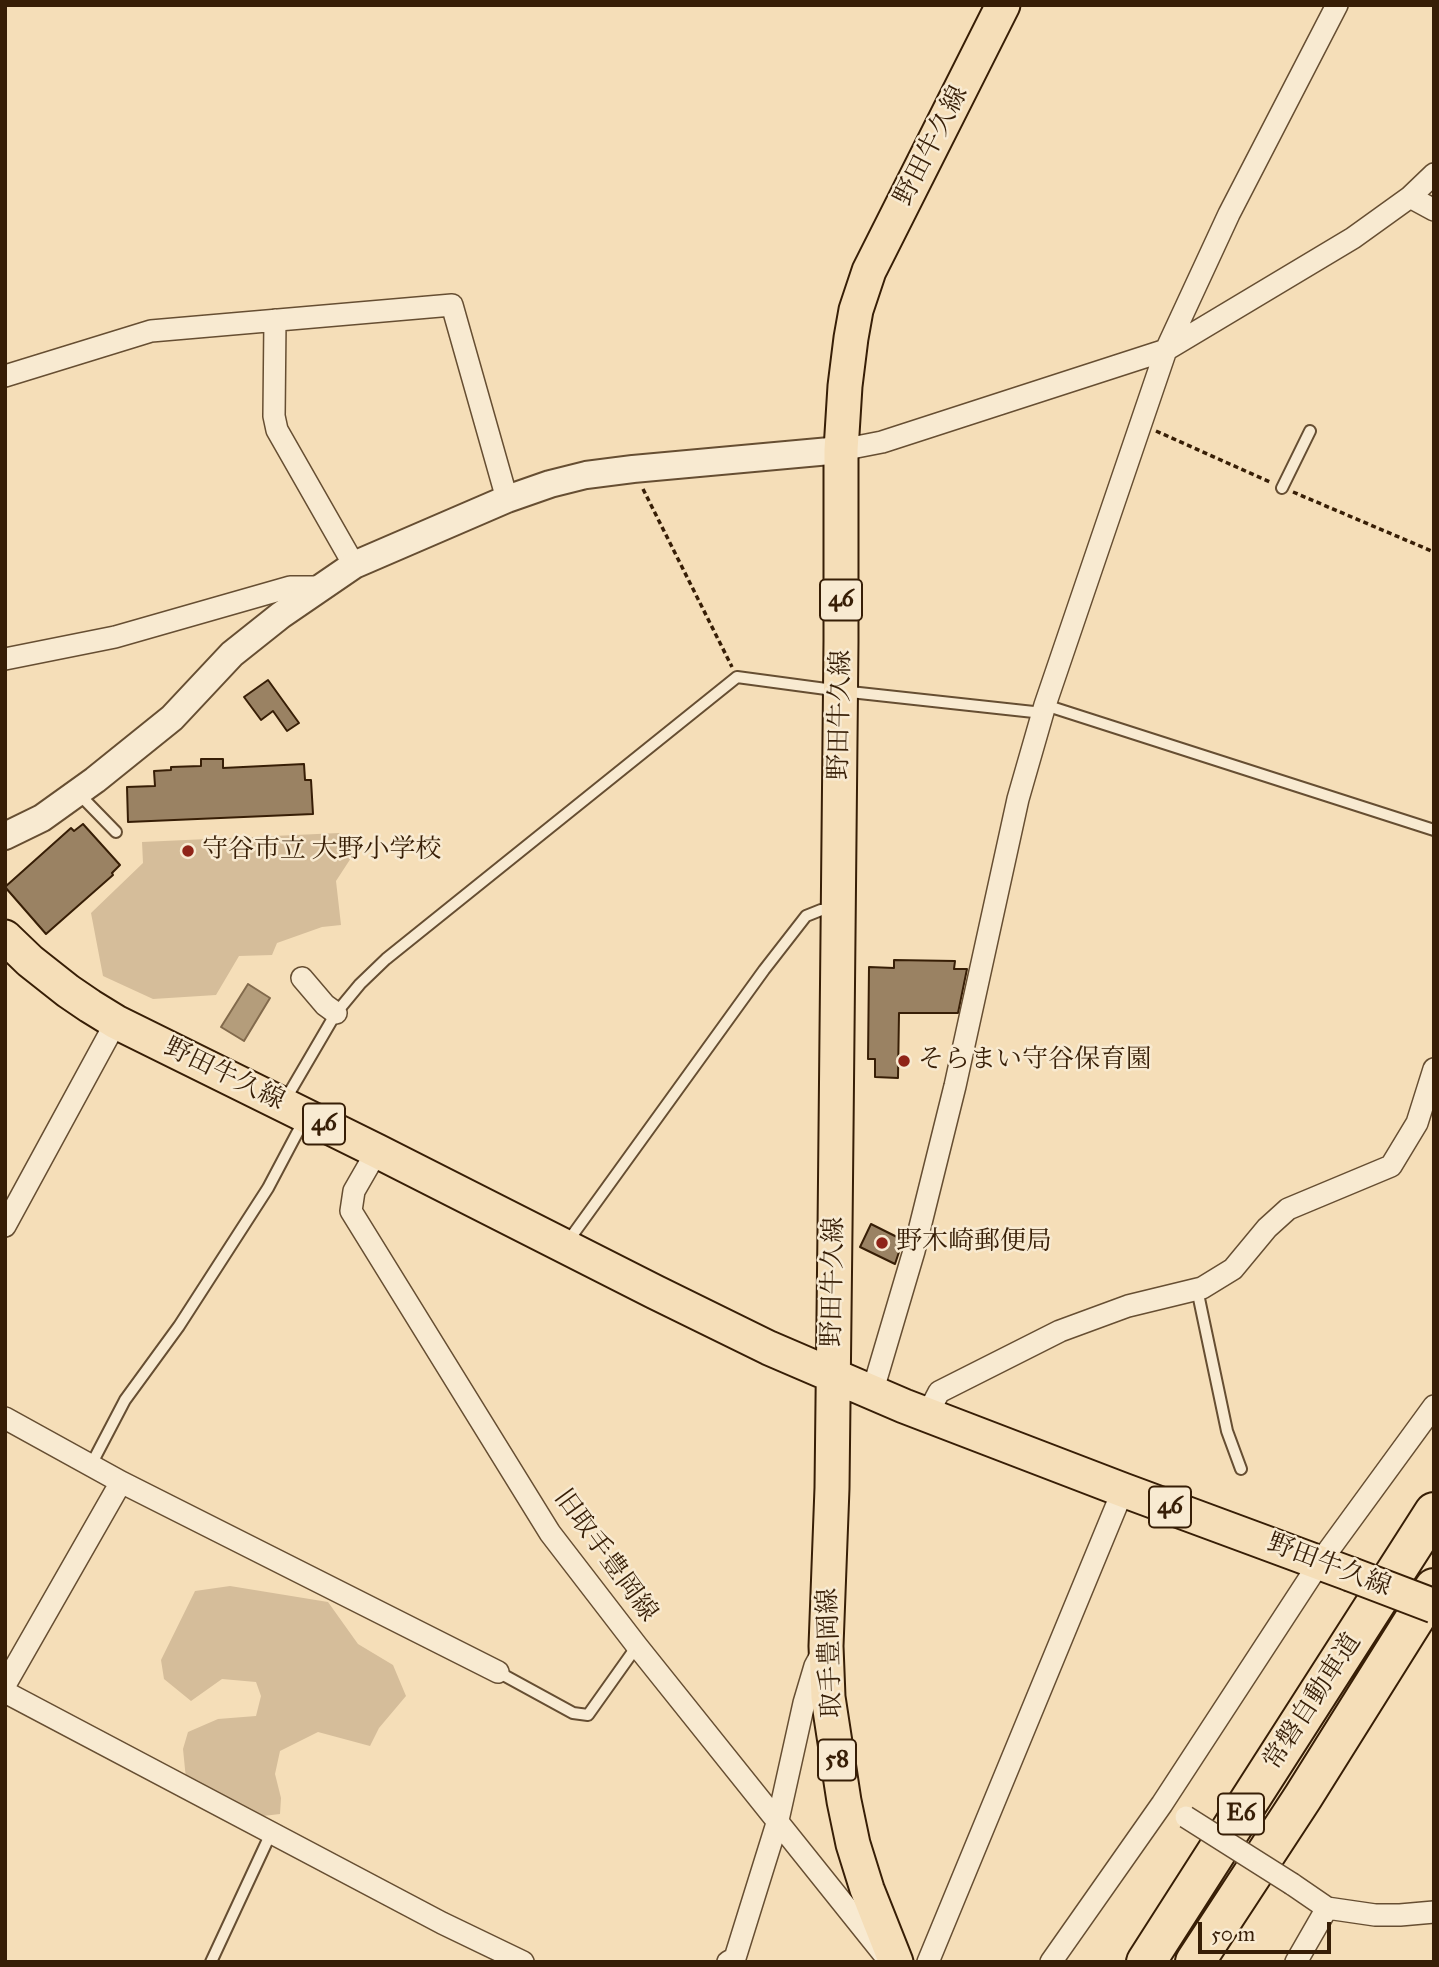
<!DOCTYPE html>
<html>
<head>
<meta charset="utf-8">
<style>
	body { margin:0 }
	#map { position:relative; width:1439px; height:1967px; overflow:hidden; background:#f5deb8; font-family:"IM FELL Great Primer",serif }
	canvas { display:block }
	.frame { position:absolute; inset:0; border:7px solid #371e06; pointer-events:none }
	.scale { position:absolute; left:1198px; top:1922px; width:133px; height:32px; box-sizing:border-box; border:4px solid #371e06; border-top:0; padding-left:9px; font-size:21px; line-height:24px; white-space:nowrap; color:#371e06; -webkit-text-stroke:5px #f8ead1; paint-order:stroke }
</style>
</head>
<body>
<div id="map">
<canvas width="1439" height="1967"></canvas>
<div class="frame"></div>
<div class="scale">50 m</div>
</div>
<script>
const ctx = document.querySelector('canvas').getContext('2d');
ctx.lineJoin = 'round';
function paint(path, color) { ctx.fillStyle = color; ctx.fill(path, 'evenodd'); }
const poly = rows => new Path2D(rows.map(r => 'M' + r).join(''));
function stroke(path, color, width, dash) { ctx.strokeStyle = color; ctx.lineWidth = width; ctx.lineCap = dash ? 'butt' : 'round'; ctx.setLineDash(dash || []); ctx.stroke(path); }
function write(font, color, halo, rows, align = 'center') {
  ctx.font = font + ' "IM FELL Great Primer","Noto Serif JP",serif'; ctx.lineWidth = 5; ctx.setLineDash([]); ctx.textBaseline = 'middle'; ctx.strokeStyle = halo; ctx.fillStyle = color; for (const [text, x, y, turn = 0] of rows) {
    ctx.save(); ctx.translate(x, y); ctx.rotate((+turn || 0) * Math.PI / 180); ctx.textAlign = isNaN(turn) ? turn : align; if (halo) ctx.strokeText(text, 0, 0); ctx.fillText(text, 0, 0); ctx.restore();
  }
}
const green = poly([
	[339,833,351,858,336,881,341,925,322,927,277,943,272,955,239,956,216,995,153,999,103,976,91,913,143,863,142,842],
	[230,1586,328,1602,358,1644,393,1665,406,1696,379,1728,370,1746,318,1732,280,1751,275,1774,281,1798,280,1814,263,1816,186,1779,183,1749,188,1732,218,1719,256,1716,261,1696,256,1682,222,1679,191,1701,164,1679,161,1660,195,1591]
]);
const water = poly([
	[248,984,270,998,244,1041,221,1027,248,984]
]);
const building = poly([
	[268,680,299,723,287,731,273,711,261,720,244,697,268,680],
	[201,759,223,759,223,768,304,764,305,780,311,780,313,814,128,822,127,787,155,786,154,771,171,770,171,767,201,766,201,759],
	[83,824,120,865,112,873,113,875,46,934,5,887,71,828,74,831,83,824],
	[894,960,955,961,954,969,967,969,958,1013,899,1013,898,1078,875,1077,875,1059,868,1059,869,967,894,968,894,960],
	[871,1224,903,1240,895,1264,860,1247,871,1224]
]);
const path = poly([
	[1156,431,1270,482],
	[643,489,732,667],
	[1293,492,1434,552]
]);
const service = poly([
	[1282,488,1310,431],
	[1045,705,1434,830],
	[78,793,116,832],
	[284,1102,336,1013,360,984,386,959,737,677,841,691,1043,713],
	[566,1244,764,970,806,916,821,910,834,909],
	[1197,1289,1227,1431,1241,1469],
	[91,1465,125,1400,179,1326,268,1188,305,1118],
	[498,1672,573,1713,588,1715,637,1646],
	[211,1962,271,1833]
]);
const minor = poly([
	[1410,197,1434,210],
	[275,320,274,416,277,430,354,565],
	[5,376,151,331,452,305,507,499],
	[841,450,882,442,1166,350,1353,238,1410,197,1434,174],
	[5,659,115,637,290,587,323,587],
	[302,978,325,1005,336,1013],
	[377,1151,354,1191,351,1211,550,1533,637,1646,886,1957],
	[5,1226,116,1022],
	[872,1393,914,1251,955,1086,1018,799,1045,705,1166,350,1229,214,1337,5],
	[927,1415,939,1392,1060,1331,1128,1306,1202,1288,1233,1269,1267,1228,1288,1209,1391,1166,1417,1123,1434,1069],
	[5,1418,121,1482,5,1685],
	[121,1482,498,1672],
	[5,1692,442,1923,523,1962],
	[1292,1884,1327,1908],
	[728,1962,735,1958,778,1820,804,1703,815,1666,821,1655],
	[928,1962,1123,1490],
	[1051,1962,1162,1804,1320,1562,1434,1406],
	[1296,1962,1327,1908,1375,1915,1400,1915,1434,1912]
]);
const tertiary = poly([
	[5,836,42,818,95,780,172,718,232,654,281,615,354,565,507,499,550,484,586,475,633,469,841,450]
]);
const primary = poly([
	[5,937,30,961,68,991,90,1006,116,1022,377,1151,655,1292,769,1348,904,1406,1123,1490,1350,1574],
	[896,1962,867,1889,853,1844,844,1801,828,1697,826,1646,832,1488,835,1229,841,641,841,450,845,386,851,338,856,310,869,271,1003,5]
]);
const motorway = poly([
	[1146,1962,1434,1512],
	[1195,1962,1303,1797,1434,1588]
]);
const minorBridge = poly([
	[1186,1817,1292,1884]
]);
const primaryBridge = poly([
	[1350,1574,1434,1606]
]);
const markers = [
	[188,851,7,"#8f2418"],
	[904,1061,7,"#8f2418"],
	[882,1243,7,"#8f2418"]
];
const shields = [
	[841,600,42],
	[324,1124,42],
	[1170,1507,42],
	[837,1760,38],
	[1241,1814,46]
];
const shieldNames = [
	["46",841,600],
	["46",324,1124],
	["46",1170,1507],
	["58",837,1760],
	["E6",1241,1814]
];
const streetNames = [
	["野田牛久線",932,146,-63],
	["野田牛久線",841,715,-89],
	["野田牛久線",224,1075,26],
	["野田牛久線",834,1282,-89],
	["旧取手豊岡線",605,1556,54],
	["野田牛久線",1329,1566,21],
	["取手豊岡線",831,1653,-92],
	["常磐自動車道",1313,1702,-57]
];
const poiNames = [
	["守谷市立 大野小学校",202,851],
	["そらまい守谷保育園",918,1061],
	["野木崎郵便局",896,1243]
];
paint(green, '#d5bd9a');
paint(water, '#b49d7b');
stroke(water, '#826a4c', 2);
paint(building, '#9a8263');
stroke(building, '#371e06', 2);
stroke(service, '#664e32', 14);
stroke(minor, '#664e32', 24);
stroke(tertiary, '#664e32', 30);
stroke(primary, '#371e06', 37);
stroke(motorway, '#371e06', 42);
stroke(path, '#371e06', 3.5, [5, 3.5]);
stroke(service, '#f8ead1', 10);
stroke(minor, '#f8ead1', 21);
stroke(tertiary, '#f8ead1', 26);
stroke(primary, '#f5deb8', 33);
stroke(motorway, '#f5deb8', 38);
stroke(minorBridge, '#664e32', 24, []);
stroke(primaryBridge, '#371e06', 37, []);
stroke(minorBridge, '#f8ead1', 21);
stroke(primaryBridge, '#f5deb8', 33);
for (const [x, y, r, color] of markers) { const dot = new Path2D(); dot.arc(x, y, r, 0, 2 * Math.PI); ctx.fillStyle = color; ctx.fill(dot); stroke(dot, '#f8ead1', 2.5); }
for (const [x, y, w] of shields) { const box = new Path2D(); box.roundRect(x - w / 2, y - 20.5, w, 41, 5); ctx.fillStyle = '#f8ead1'; ctx.fill(box); stroke(box, '#371e06', 2); }
write('bold 24px', '#371e06', null, shieldNames);
write('26px', '#371e06', '#f8ead1', streetNames);
write('26px', '#371e06', '#f8ead1', poiNames, 'left');
</script>
</body>
</html>
